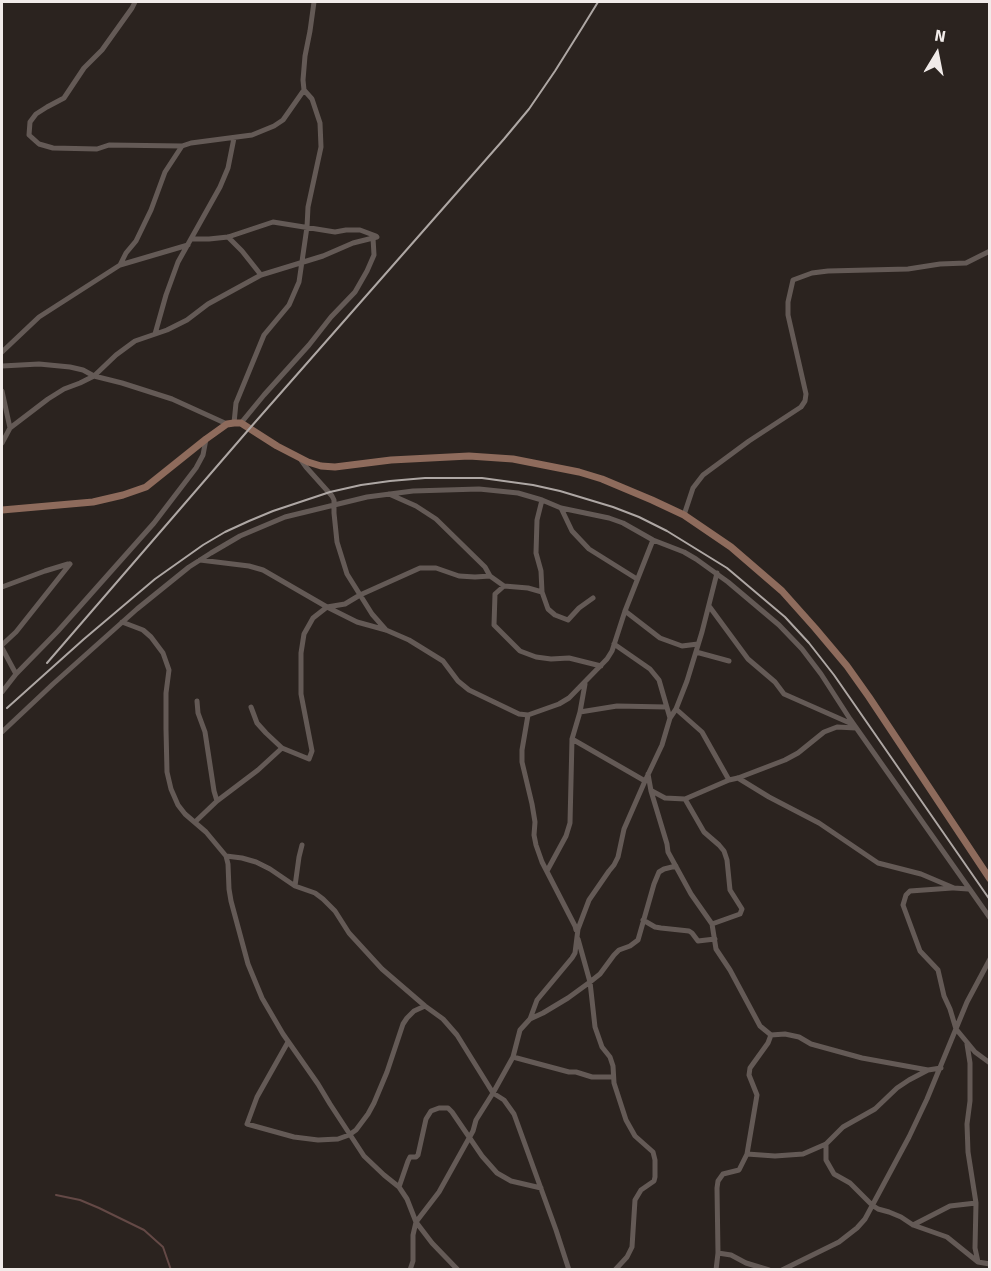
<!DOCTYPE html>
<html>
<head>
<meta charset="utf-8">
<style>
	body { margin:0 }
	#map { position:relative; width:991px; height:1271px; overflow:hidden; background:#2b231f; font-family:Signika,sans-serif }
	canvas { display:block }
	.frame { position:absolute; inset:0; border:3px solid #f1ebe9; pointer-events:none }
	.north { position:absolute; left:907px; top:24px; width:60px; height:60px; -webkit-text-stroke:4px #2b231f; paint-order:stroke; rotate:10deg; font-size:16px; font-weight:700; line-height:24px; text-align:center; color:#f1ebe9 }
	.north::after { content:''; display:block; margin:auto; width:21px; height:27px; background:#f1ebe9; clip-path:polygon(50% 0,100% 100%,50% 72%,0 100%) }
</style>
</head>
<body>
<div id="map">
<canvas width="991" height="1271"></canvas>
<div class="frame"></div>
<div class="north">N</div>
</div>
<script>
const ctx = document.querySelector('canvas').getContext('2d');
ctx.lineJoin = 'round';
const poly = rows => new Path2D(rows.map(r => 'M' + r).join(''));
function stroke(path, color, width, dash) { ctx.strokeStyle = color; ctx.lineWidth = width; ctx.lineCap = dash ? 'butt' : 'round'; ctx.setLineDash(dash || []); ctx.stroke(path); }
const stream = poly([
	[56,1195,80,1200,99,1208,144,1230,163,1247,171,1270]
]);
const street = poly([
	[135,2,132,8,102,50,84,68,64,98,47,107,36,114,30,122,29,135,39,144,53,148,97,149,109,145,182,146],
	[228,237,242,251,261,275],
	[191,239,209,239,228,237,273,222,335,232,346,230,360,230,376,236],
	[120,265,126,253,136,241,151,210,165,172,182,146,191,143,252,135,274,126,283,120,304,90],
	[155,334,166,295,178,262,220,187,228,168,234,138],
	[2,352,39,317,120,265,188,245],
	[2,366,39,364,70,367,83,370,94,376,122,383,172,399,227,424],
	[2,391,10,428],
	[234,423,236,403,264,335,289,305,299,282,307,227,308,207,321,147,320,123,312,99,304,90,303,80,305,56,310,31,314,2],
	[241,423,264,395,309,345,331,317,355,292,367,271,374,255,373,238],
	[2,443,10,428,48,399,64,389,80,383,94,376,116,355,135,341,167,330,187,320,208,304,261,275,323,256,353,243,377,237],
	[301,460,306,467,332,496,334,500,334,513,337,542,347,574,372,614,386,630],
	[389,494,416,506,436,519,485,567,490,576,504,586,528,588,542,592],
	[542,500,537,520,536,553,541,571,542,592,548,609,555,615,568,620,579,608,593,598],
	[561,508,572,531,589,549,637,579],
	[684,515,693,488,703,475,749,441,801,407,805,401,806,394,788,315,788,302,793,280,812,273,828,271,908,269,940,264,966,263,990,251],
	[200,560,249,566,263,570,327,607,357,622,386,630,409,640,443,661,458,681,469,690,519,714,528,715,559,704,569,698,607,659,612,651,625,611,653,540],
	[504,586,495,594,494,625,520,651,536,657,551,659,569,658,601,666],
	[2,587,45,571,68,564],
	[709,606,748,659,775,682,784,694,852,724],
	[625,611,660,638,682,646,698,644],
	[122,622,143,630,151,637,163,653,169,670,166,693,166,729,167,772,171,789,178,805,185,814,206,832,226,856,228,864,229,889,231,901,248,964,262,998,283,1034,318,1084,330,1104,364,1156,384,1175,399,1187,407,1199,416,1222,432,1243,458,1270],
	[614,644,650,669,659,680,670,718],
	[2,645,16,632,70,564],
	[2,648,16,674],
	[696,652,729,661],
	[2,692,16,674,58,631,154,523,196,468,203,455,206,439],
	[197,701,198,713,205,732,214,791,217,801],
	[251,707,257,723,266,733,282,748,309,759,312,751,301,694,301,653,304,634,313,618,327,607,345,604,360,595,420,568,436,568,459,576,475,577,490,576],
	[676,709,702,732,729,780],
	[580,712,617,706,666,707],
	[528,715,522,750,522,762,532,804,535,822,534,835,536,845,542,862,575,926,576,930],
	[2,732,53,684,137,609,189,567,211,553,240,536,285,517,367,497,413,491,479,489,518,493,542,500,561,508,609,518,623,523,653,540,684,552,696,559,728,582,779,625,802,649,821,674,850,719,990,918],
	[572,739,645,781],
	[648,774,651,791,667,844,668,852,691,894,712,924,716,949,730,970,760,1026,771,1035,785,1034,799,1037,811,1044,862,1058,928,1070],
	[738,778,769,797,819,823,878,863,921,874,954,888,968,889],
	[652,791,665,798,685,799,729,780,738,778,785,760,798,753,824,732,837,727,856,728],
	[685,799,704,832,719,845,724,851,727,860,730,890,742,909,740,914,712,924],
	[195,822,217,801,258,770,282,748],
	[226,856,242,858,256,862,270,869,295,886,315,893,323,899,335,911,349,933,382,969,425,1006,443,1019,457,1035,493,1093,504,1100,514,1114,556,1230,569,1270],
	[547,871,566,836,570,823,572,739,580,712,585,684],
	[295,886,299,857,302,845],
	[952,888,910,891,906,895,903,905,920,951,938,970,944,996,950,1009,956,1029,975,1052,990,1063],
	[643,920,655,927,661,928,689,931,692,933,698,941,715,939],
	[578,939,590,982,595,1027,602,1047,610,1057,613,1066,614,1083,626,1120,635,1136,653,1152,655,1160,655,1177,654,1181,641,1190,635,1200,632,1247,627,1257,615,1270],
	[530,1019,543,1013,568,998,590,982,600,974,614,955,619,950,630,946,638,940,654,884,659,872,664,869,676,866],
	[288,1042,257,1097,247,1124,294,1137,318,1140,338,1139,349,1135,356,1130,368,1114,374,1103,387,1072,403,1024,407,1018,414,1011,425,1006],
	[967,1044,970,1063,970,1101,967,1124,968,1152,976,1203,975,1248,978,1262],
	[513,1057,569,1072,576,1072,592,1077,613,1077],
	[826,1144,826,1160,834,1174,850,1183,872,1205,878,1209,889,1212,901,1217,913,1225,947,1237,978,1262,990,1264],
	[747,1154,775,1156,803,1154,826,1144,843,1127,875,1109,897,1088,909,1080,928,1070,941,1068],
	[399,1187,408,1161,410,1157,416,1157,418,1155,426,1119,431,1111,439,1108,448,1108,452,1112,482,1156,497,1173,511,1181,541,1188],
	[913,1225,950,1206,976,1203],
	[718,1253,731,1255,746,1263,769,1270],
	[410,1270,413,1261,413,1235,416,1222,439,1192,473,1131,476,1120,493,1093,513,1057,520,1030,530,1019,537,1000,572,958,575,953,578,929,589,900,609,871,614,865,618,857,624,829,645,781,662,745,670,718,676,709,687,681,702,632,717,573],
	[716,1270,718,1253,717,1188,718,1181,723,1174,739,1170,747,1154,757,1095,749,1075,750,1068,768,1043,771,1035],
	[782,1270,839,1242,857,1228,865,1219,909,1137,927,1099,967,1002,990,959]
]);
const secondary = poly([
	[2,510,93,502,123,495,146,487,206,439,227,424,234,423,241,423,277,446,308,462,321,466,335,467,391,460,469,456,513,459,579,472,602,479,652,500,684,515,731,547,782,591,815,628,847,666,869,697,990,879]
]);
const rail = poly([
	[47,663,250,428,504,139,529,109,555,71,582,28,598,2],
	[7,708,84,639,155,579,203,545,225,532,249,521,273,511,330,492,361,485,390,481,425,478,482,478,533,485,560,491,613,507,639,517,667,531,727,568,785,617,809,643,834,675,990,900]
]);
stroke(stream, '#644946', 2);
stroke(street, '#645a56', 5);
stroke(secondary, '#8e6b5c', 7);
stroke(rail, '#aea7a4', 2);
</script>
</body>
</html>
